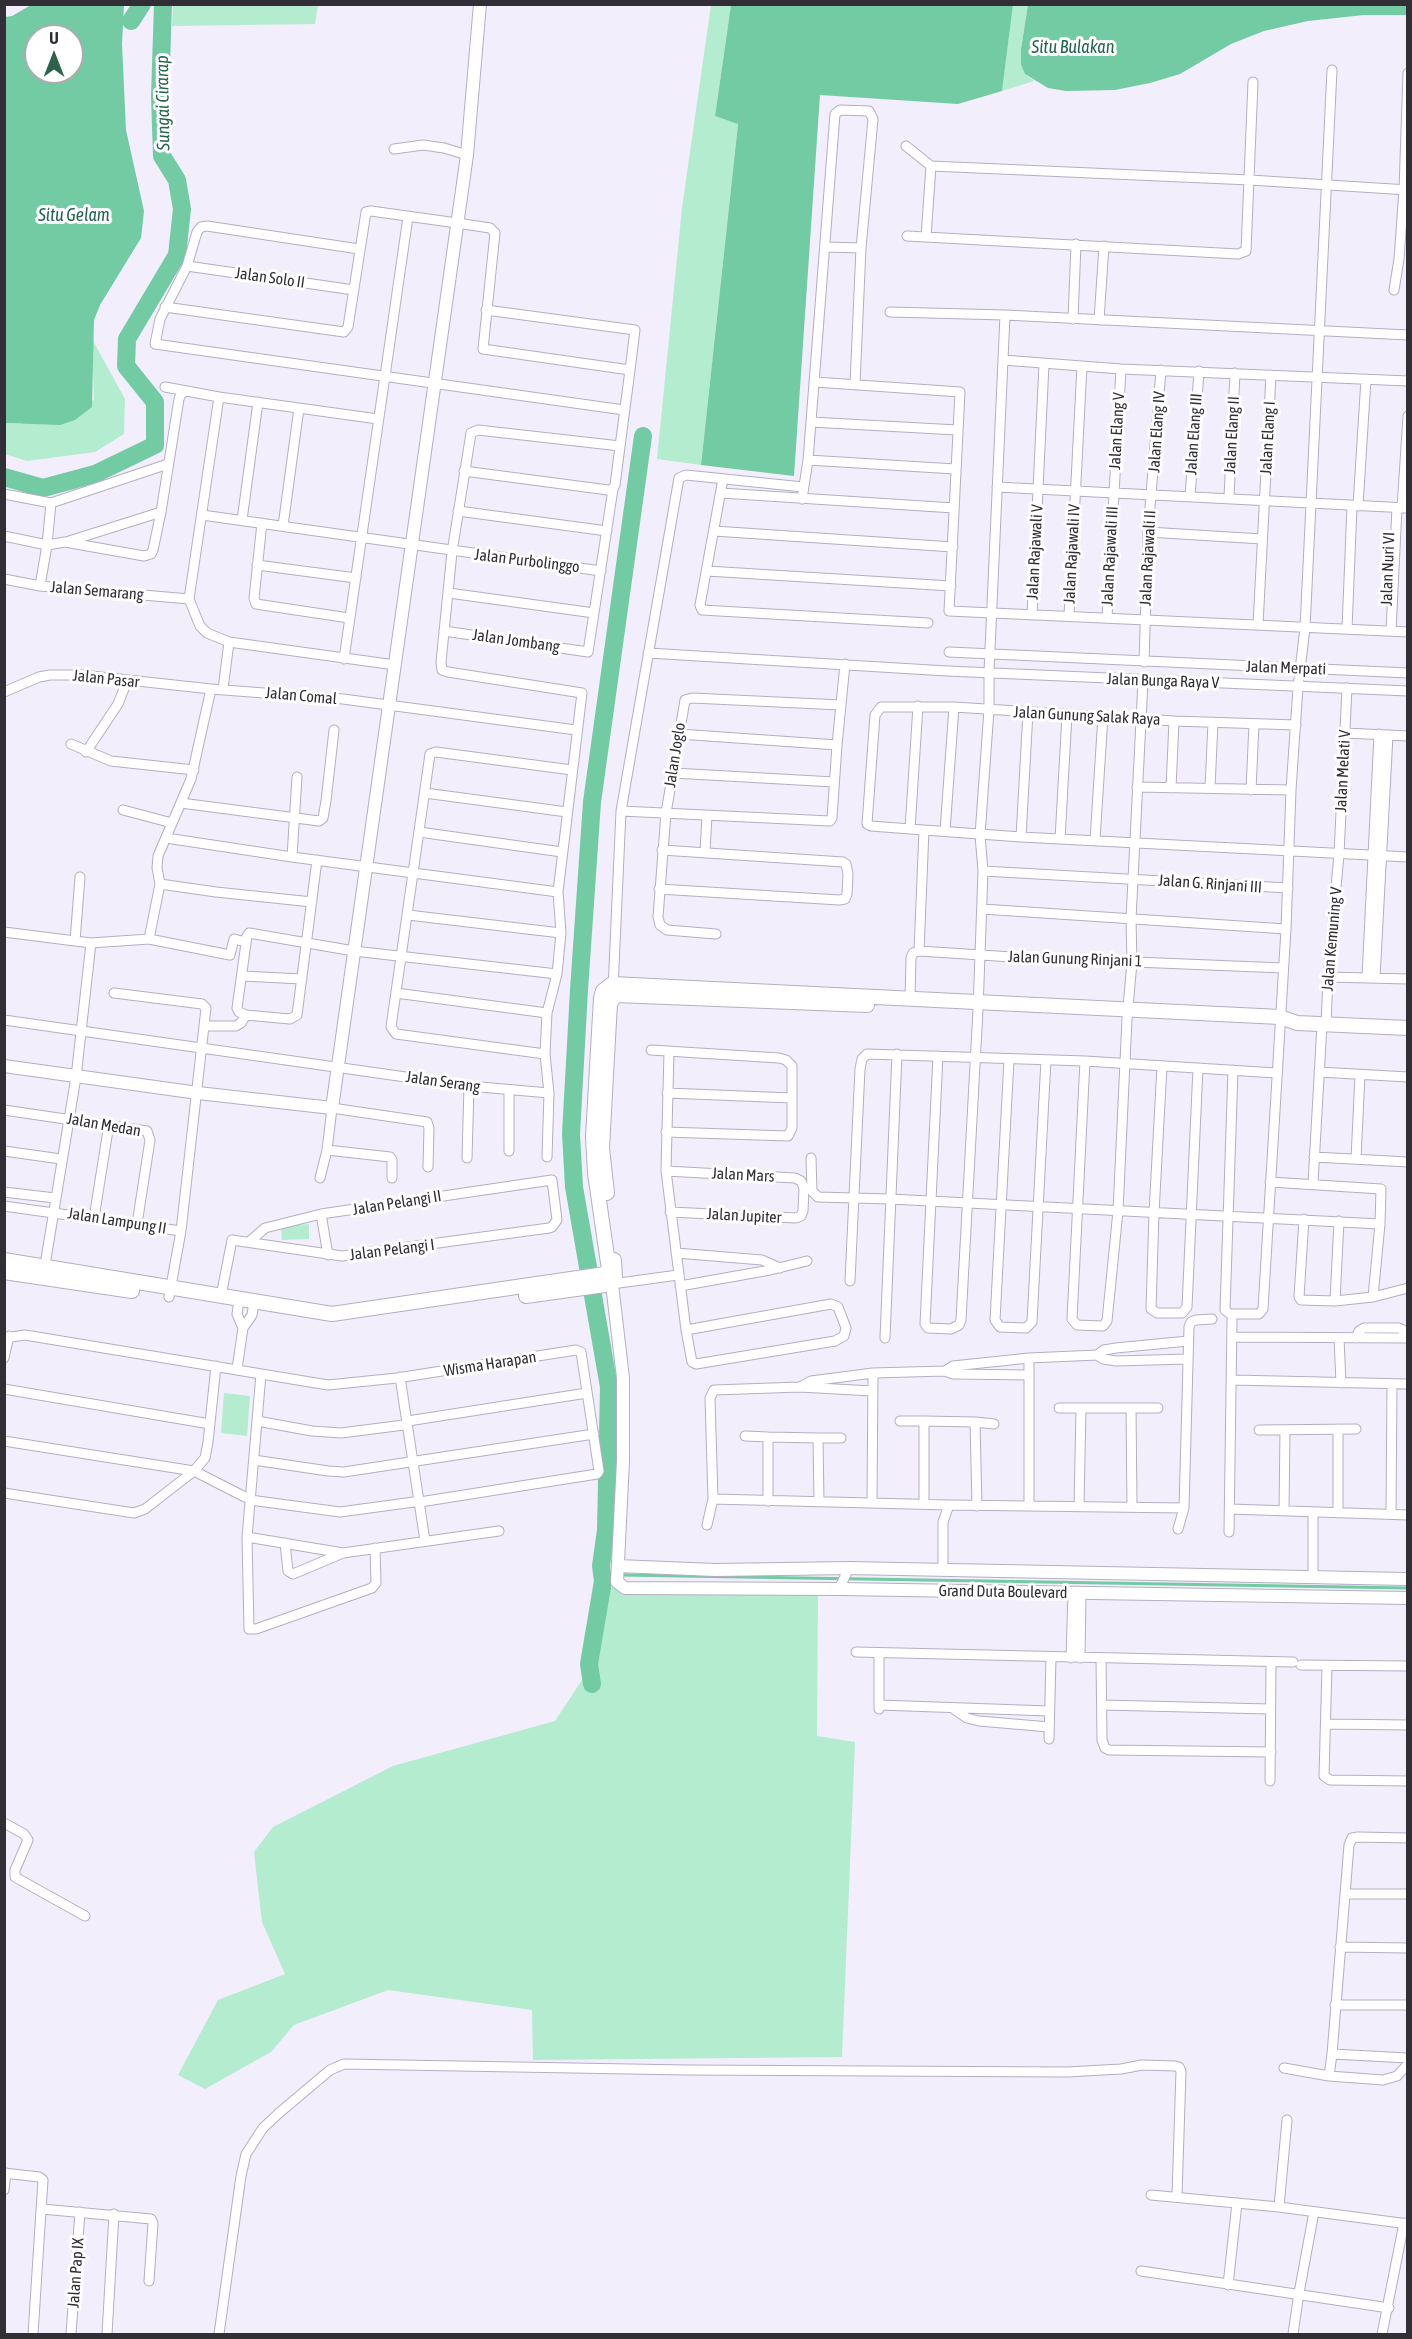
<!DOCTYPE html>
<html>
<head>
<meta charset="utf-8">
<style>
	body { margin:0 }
	#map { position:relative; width:1412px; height:2339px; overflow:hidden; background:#f2eefc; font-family:"Asap Condensed",sans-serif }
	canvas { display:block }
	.frame { position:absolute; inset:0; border:6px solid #312e36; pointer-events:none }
	.north { position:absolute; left:24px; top:24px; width:60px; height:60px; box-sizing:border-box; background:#fff; border:2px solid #adabaf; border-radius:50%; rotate:0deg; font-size:16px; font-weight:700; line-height:24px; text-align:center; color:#312e36 }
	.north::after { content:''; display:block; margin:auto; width:21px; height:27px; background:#2c644b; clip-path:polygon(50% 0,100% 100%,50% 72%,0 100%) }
</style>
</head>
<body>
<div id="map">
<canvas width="1412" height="2339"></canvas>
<div class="frame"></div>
<div class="north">U</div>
</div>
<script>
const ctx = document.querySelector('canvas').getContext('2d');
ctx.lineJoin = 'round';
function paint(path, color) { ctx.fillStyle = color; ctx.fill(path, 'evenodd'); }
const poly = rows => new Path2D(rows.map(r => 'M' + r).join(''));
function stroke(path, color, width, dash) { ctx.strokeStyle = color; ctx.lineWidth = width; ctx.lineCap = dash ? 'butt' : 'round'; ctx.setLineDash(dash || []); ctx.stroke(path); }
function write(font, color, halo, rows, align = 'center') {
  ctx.font = font + ' "Asap Condensed",sans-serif'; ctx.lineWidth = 6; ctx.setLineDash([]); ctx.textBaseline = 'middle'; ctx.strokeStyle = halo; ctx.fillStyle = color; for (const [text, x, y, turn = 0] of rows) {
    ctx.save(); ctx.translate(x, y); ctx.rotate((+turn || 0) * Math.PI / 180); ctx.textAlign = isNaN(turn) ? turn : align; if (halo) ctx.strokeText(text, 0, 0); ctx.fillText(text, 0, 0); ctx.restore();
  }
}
const green = poly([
	[173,5,173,4,318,5,315,24,172,26],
	[711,5,731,5,715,116,738,123,701,465,657,459,682,208],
	[1013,5,1028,5,1021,49,1021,65,1025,74,1034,81,1002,91],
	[92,339,125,399,124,434,95,452,27,461,5,454,4,423,20,424,94,400],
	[309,1224,309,1239,282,1240,281,1226],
	[224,1393,250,1396,247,1436,221,1433],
	[598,1587,818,1589,817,1736,855,1742,842,2057,533,2060,532,2010,388,1990,294,2025,271,2052,205,2089,178,2075,218,2000,285,1974,262,1922,254,1852,273,1827,393,1766,555,1721,584,1677]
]);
const water = poly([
	[31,5,124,5,122,44,126,130,144,211,141,238,100,305,94,320,92,407,75,420,60,425,5,423,5,17,12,16],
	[36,36,72,36,72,72,36,72],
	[731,5,1013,5,1002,91,958,104,820,95,794,476,701,465,738,124,715,116],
	[1028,5,1407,4,1408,15,1364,15,1308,21,1264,31,1231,44,1180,74,1150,83,1115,90,1066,91,1048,88,1025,74,1021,65,1021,49]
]);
const stream = poly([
	[602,1574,614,1575],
	[620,1575,1408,1588]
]);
const river = poly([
	[131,21,142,4],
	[4,477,43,488,95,474,155,445,155,402,126,366,127,339,177,255,182,209,177,180,162,156,160,96,163,4],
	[592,1684,589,1664,603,1581,601,1566,606,1530,609,1387,574,1187,571,1134,579,990,592,802,643,436]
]);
const minor = poly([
	[906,146,931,166,1250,180,1408,190],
	[394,149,423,145,444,148,467,155],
	[907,236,1238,254,1246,251,1253,82],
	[926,237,931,166],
	[826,247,861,248],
	[359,249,207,226,201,227,197,232,187,266,160,319,155,344,624,410],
	[187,266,354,290],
	[1394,290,1399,259,1404,190,1408,73],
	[165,307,344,332,348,327,366,212,371,211,457,223,490,228,495,233,483,349,630,370],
	[890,312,1005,315,1408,335],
	[1073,319,1076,244],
	[1099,320,1104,246],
	[1003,360,1121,369,1408,381],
	[815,382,960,392,949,611,1408,632],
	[165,387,219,397,378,419],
	[219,397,189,599,200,626,207,633,229,642,395,665],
	[811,422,957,430],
	[808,460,955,469],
	[464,471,608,490,613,489],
	[723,479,700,605,702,610,928,623],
	[997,487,1408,508],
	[721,493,954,508],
	[4,494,51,503,168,464],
	[1190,497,1199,371],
	[1229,497,1235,373],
	[802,499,808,460,835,114,840,110,869,111,873,119,861,248,855,384],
	[1358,506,1366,379],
	[1402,508,1408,416],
	[458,511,607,531],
	[202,515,601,571],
	[242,520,258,402],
	[262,523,254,598,256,604,349,618],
	[283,526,299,408],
	[714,531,953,547],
	[1148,532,1262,539],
	[4,536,47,545,65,542,144,556,151,554,153,550,161,512,179,399,181,394,186,391],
	[66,542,161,512],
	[257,565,356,578],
	[707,571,951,586],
	[4,579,40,586,189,599],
	[40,586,47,545,51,503],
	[449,593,594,613,613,489,615,485,630,370,635,330,486,310],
	[1032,615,1044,364],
	[1069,616,1082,366],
	[1107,618,1121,369],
	[1258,625,1271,375],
	[1347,629,1352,506],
	[444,631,588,652,594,613],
	[1391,631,1397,508],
	[949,652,1408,673],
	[648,653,947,671,1408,691],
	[344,659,408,217],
	[1144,662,1148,532,1161,370],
	[223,689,229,642],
	[4,692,39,677,50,675,82,675,211,689,343,699,576,730],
	[1345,733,1408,736],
	[679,734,837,745],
	[71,744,111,761,194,770],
	[86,752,118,704,127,681],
	[673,773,834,782],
	[1137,787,1291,790],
	[1171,788,1174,721],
	[1210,788,1213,722],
	[1251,790,1254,724],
	[425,793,567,812],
	[181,803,319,821,323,818,326,801,334,730],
	[123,810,172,823],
	[621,811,830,821,832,818,837,745,845,664],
	[910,829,918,706],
	[924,830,871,826,867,824,875,715,881,707,954,707,1174,721,1296,725],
	[945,831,954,707],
	[419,832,562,852],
	[1021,837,1028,712],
	[166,838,292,857,558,892],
	[1060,839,1067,715],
	[1095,840,1103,716],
	[705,852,707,815],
	[292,857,297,777],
	[983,871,1288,888],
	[160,884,216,892,312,902],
	[659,889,839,900,845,899,847,894,848,874,846,864,843,862,662,850],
	[982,909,1286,929],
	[408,915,561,933],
	[4,932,91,943,149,939,160,884,157,868,158,856,191,779,211,689],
	[716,934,667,930,660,925,658,917,666,813,685,700,692,698,841,705],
	[149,939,230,955,234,939,246,942],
	[75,941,80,877],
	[919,951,924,830,1021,837,1408,857],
	[242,976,302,979],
	[1328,977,1408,979],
	[1367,977,1379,734],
	[1375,978,1388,735],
	[613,989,621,811,679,478,686,475,803,487],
	[114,993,202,1004,206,1008,181,1231,169,1297],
	[396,993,547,1013],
	[910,998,911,958,913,953,919,951,1012,957,1283,968],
	[246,1015,239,1012,237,1008,247,936,249,933,354,951,557,974],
	[4,1020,469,1086,549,1093],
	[1326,1025,1328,977,1339,854,1347,688],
	[205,1026,236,1026,241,1023,246,1015,290,1019,297,1015,317,860],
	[651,1050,779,1058,786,1060,792,1066,792,1128,788,1136,666,1132],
	[669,1051,666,1171,686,1330,692,1362,696,1364,835,1341,844,1336,846,1328,838,1307,831,1304,686,1330],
	[545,1054,396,1034,391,1027,430,754,436,752,572,770],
	[938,1056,925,1324,928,1328,951,1329,959,1325,961,1320,978,1010,983,871,980,835,989,710,989,672,1005,315],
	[1009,1060,995,1320,1000,1327,1026,1328,1032,1322,1046,1060],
	[1085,1061,1072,1319,1077,1325,1103,1326,1107,1321,1118,1211,1127,1019,1132,962,1131,919,1143,681],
	[1162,1066,1154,1213,1151,1309,1157,1313,1182,1313,1187,1307,1198,1068],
	[1233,1070,1225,1310,1230,1314,1259,1314,1263,1309,1286,929,1291,790,1298,687,1305,628,1332,70],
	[1319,1072,1408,1077],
	[509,1091,509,1151],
	[667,1093,792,1098],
	[4,1110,147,1131,150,1140,137,1224],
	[327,1150,390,1157,392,1160,392,1178],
	[4,1151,61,1159],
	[547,1157,549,1093,545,1054,547,1013,557,974,561,933,558,892,582,693,448,672,442,670,441,662,452,552,471,433,478,430,620,446],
	[1314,1157,1408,1162],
	[467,1158,469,1086],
	[811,1158,812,1191,818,1197,890,1199,1380,1224],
	[1356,1159,1360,1075],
	[666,1171,795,1178,801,1181,804,1188,803,1211,801,1216,796,1218,670,1212],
	[320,1178,327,1150,332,1108,427,1122,429,1128,428,1167],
	[1270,1182,1381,1189,1380,1224,1373,1297],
	[1313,1183,1322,1025],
	[4,1192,55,1198],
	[4,1206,181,1231],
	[321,1214,328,1255],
	[94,1218,109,1124],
	[1304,1219,1299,1297,1301,1300,1335,1301,1373,1297,1408,1288],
	[676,1253,762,1260,780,1268],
	[44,1271,76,1077,91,943],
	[850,1281,860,1069,862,1059,867,1054,1085,1061,1276,1073],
	[612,1284,678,1275],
	[680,1286,770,1270,807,1261],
	[221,1296,232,1240,342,1256,549,1228,552,1227,557,1220,552,1180,321,1214,265,1228,249,1242],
	[239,1300,237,1314,243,1328],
	[1335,1301,1339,1221],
	[1232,1337,1408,1338],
	[4,1338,25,1335,328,1385,397,1378,576,1350,581,1352,599,1471,597,1474,420,1502],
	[885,1338,897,1054],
	[1339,1338,1341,1383],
	[1356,1338,1359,1331,1364,1328,1399,1328,1403,1330,1406,1338],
	[1097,1355,1103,1359,1116,1361,1188,1359],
	[4,1358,9,1336],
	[1029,1358,1029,1506],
	[237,1369,243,1328,252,1315,254,1302],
	[945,1371,953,1374,1029,1375],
	[261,1374,247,1537,249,1629,256,1629,372,1588,376,1583,375,1548],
	[400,1377,425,1541],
	[1233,1380,1408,1384],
	[800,1387,872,1391],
	[4,1389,210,1424],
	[1059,1408,1081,1408],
	[1131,1408,1158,1408],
	[257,1421,312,1431,341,1433,404,1425],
	[408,1421,587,1393],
	[900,1421,924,1421],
	[975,1422,994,1424],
	[1338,1429,1338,1513],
	[1259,1430,1356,1429],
	[745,1436,768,1437],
	[818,1438,841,1438],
	[4,1441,194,1471,245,1497],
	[254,1460,328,1471,344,1472,594,1434],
	[4,1493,134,1513,145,1509,194,1471,205,1458,208,1442,216,1366],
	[713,1499,949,1505,1184,1508,1189,1327,1191,1322,1196,1320,1212,1319],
	[250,1500,340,1512,414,1502],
	[768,1501,768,1437,818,1438,819,1502],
	[872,1503,873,1373],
	[924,1504,924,1421,975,1422,977,1506],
	[1079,1506,1081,1408,1131,1408,1132,1506],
	[1230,1509,1408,1515],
	[1284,1511,1285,1430],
	[1313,1512,1313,1577],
	[1391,1514,1392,1384],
	[707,1525,713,1499,710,1398,714,1390,800,1387,811,1381,873,1373,945,1371,953,1366,1029,1358,1097,1355,1104,1350,1116,1348,1188,1341],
	[1178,1529,1184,1508],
	[1229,1532,1232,1320],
	[247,1537,343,1553],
	[285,1543,288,1571,293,1574,343,1553,499,1531],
	[943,1569,943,1522,949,1505],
	[839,1589,849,1568],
	[856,1652,1293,1662],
	[1071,1658,1073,1593],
	[1080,1658,1081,1593],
	[1101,1658,1102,1740,1105,1748,1109,1750,1271,1752],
	[1301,1665,1408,1666],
	[1327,1666,1324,1776,1330,1780,1408,1781],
	[879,1705,1049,1711],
	[1102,1705,1270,1709],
	[879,1709,879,1653],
	[954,1709,967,1718,979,1721,1049,1727],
	[1326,1724,1408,1725],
	[1049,1739,1051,1657],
	[1270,1781,1271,1662],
	[4,1823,24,1834,28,1840,15,1870,15,1877,85,1916],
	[1408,1838,1358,1837,1352,1838,1349,1845,1332,2054,1408,2058],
	[1346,1894,1408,1894],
	[1340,1947,1408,1948],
	[1335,2005,1408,2005],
	[1284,2068,1329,2076,1383,2080,1397,2076,1408,2064],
	[1329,2076,1332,2054],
	[4,2173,39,2177,43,2180,33,2334],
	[4,2190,6,2173],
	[1151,2195,1279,2207,1408,2224],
	[1279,2207,1287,2120],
	[42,2209,151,2219,153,2223,149,2281],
	[1141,2271,1389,2308],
	[1228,2285,1237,2203],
	[71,2334,80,2212],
	[107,2334,114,2214],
	[219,2334,241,2176,246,2154,263,2128,279,2113,330,2070,344,2064,687,2070,1067,2072,1121,2069,1142,2065,1175,2066,1179,2067,1181,2071,1177,2196],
	[1293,2334,1299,2293,1314,2212],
	[1382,2334,1404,2223]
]);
const tertiary = poly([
	[4,1066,198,1093,332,1108,467,155,480,4],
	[609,1277,612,1284,623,1378,623,1461,617,1582,625,1588,839,1589,1408,1598],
	[618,1566,715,1570,849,1568,1408,1579]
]);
const secondary = poly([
	[607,1193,602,1148,610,1003,616,995,867,1005],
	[4,1260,332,1314,605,1274,609,1270,595,1173,593,1137,601,998,603,991,612,984,1280,1017,1297,1023,1408,1028],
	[4,1272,132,1291],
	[526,1296,612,1284,615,1278,614,1260]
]);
const streetNames = [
	["Jalan Solo II",270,278,8],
	["Jalan Elang V",1117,431,-87],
	["Jalan Elang IV",1157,432,-86],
	["Jalan Elang III",1194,434,-86],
	["Jalan Elang II",1232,435,-87],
	["Jalan Elang I",1268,438,-87],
	["Jalan Rajawali V",1035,552,-87],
	["Jalan Rajawali IV",1072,554,-87],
	["Jalan Rajawali III",1110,556,-87],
	["Jalan Rajawali II",1148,558,-87],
	["Jalan Purbolinggo",527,561,7],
	["Jalan Nuri VI",1388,569,-88],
	["Jalan Semarang",97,591,5],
	["Jalan Jombang",516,641,8],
	["Jalan Merpati",1286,668,2],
	["Jalan Pasar",106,679,6],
	["Jalan Bunga Raya V",1163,681,2],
	["Jalan Comal",301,696,5],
	["Jalan Gunung Salak Raya",1087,716,3],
	["Jalan Joglo",675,755,-81],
	["Jalan Melati V",1343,771,-87],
	["Jalan G. Rinjani III",1210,884,4],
	["Jalan Kemuning V",1332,939,-85],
	["Jalan Gunung Rinjani 1",1075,959,2],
	["Jalan Serang",443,1082,8],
	["Jalan Medan",104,1125,10],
	["Jalan Mars",743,1175,3],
	["Jalan Pelangi II",397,1203,-9],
	["Jalan Jupiter",744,1216,3],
	["Jalan Lampung II",117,1221,9],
	["Jalan Pelangi I",392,1250,-7],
	["Wisma Harapan",490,1364,-9],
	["Grand Duta Boulevard",1003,1592,1],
	["Jalan Pap IX",76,2273,-86]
];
const waterNames = [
	["Situ Bulakan",1073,47],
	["Sungai Cirarap",163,103,-91],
	["Situ Gelam",74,215]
];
paint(green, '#b4eccf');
paint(water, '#72cba2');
stroke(stream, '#72cba2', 3);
stroke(river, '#72cba2', 18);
stroke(minor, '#b5aec3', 11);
stroke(tertiary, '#b5aec3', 14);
stroke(secondary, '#b5aec3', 16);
stroke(minor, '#fff', 9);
stroke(tertiary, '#fff', 12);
stroke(secondary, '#fff', 14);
write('16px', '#312e36', '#fff', streetNames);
write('italic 18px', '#236549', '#fff', waterNames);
</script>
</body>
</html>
